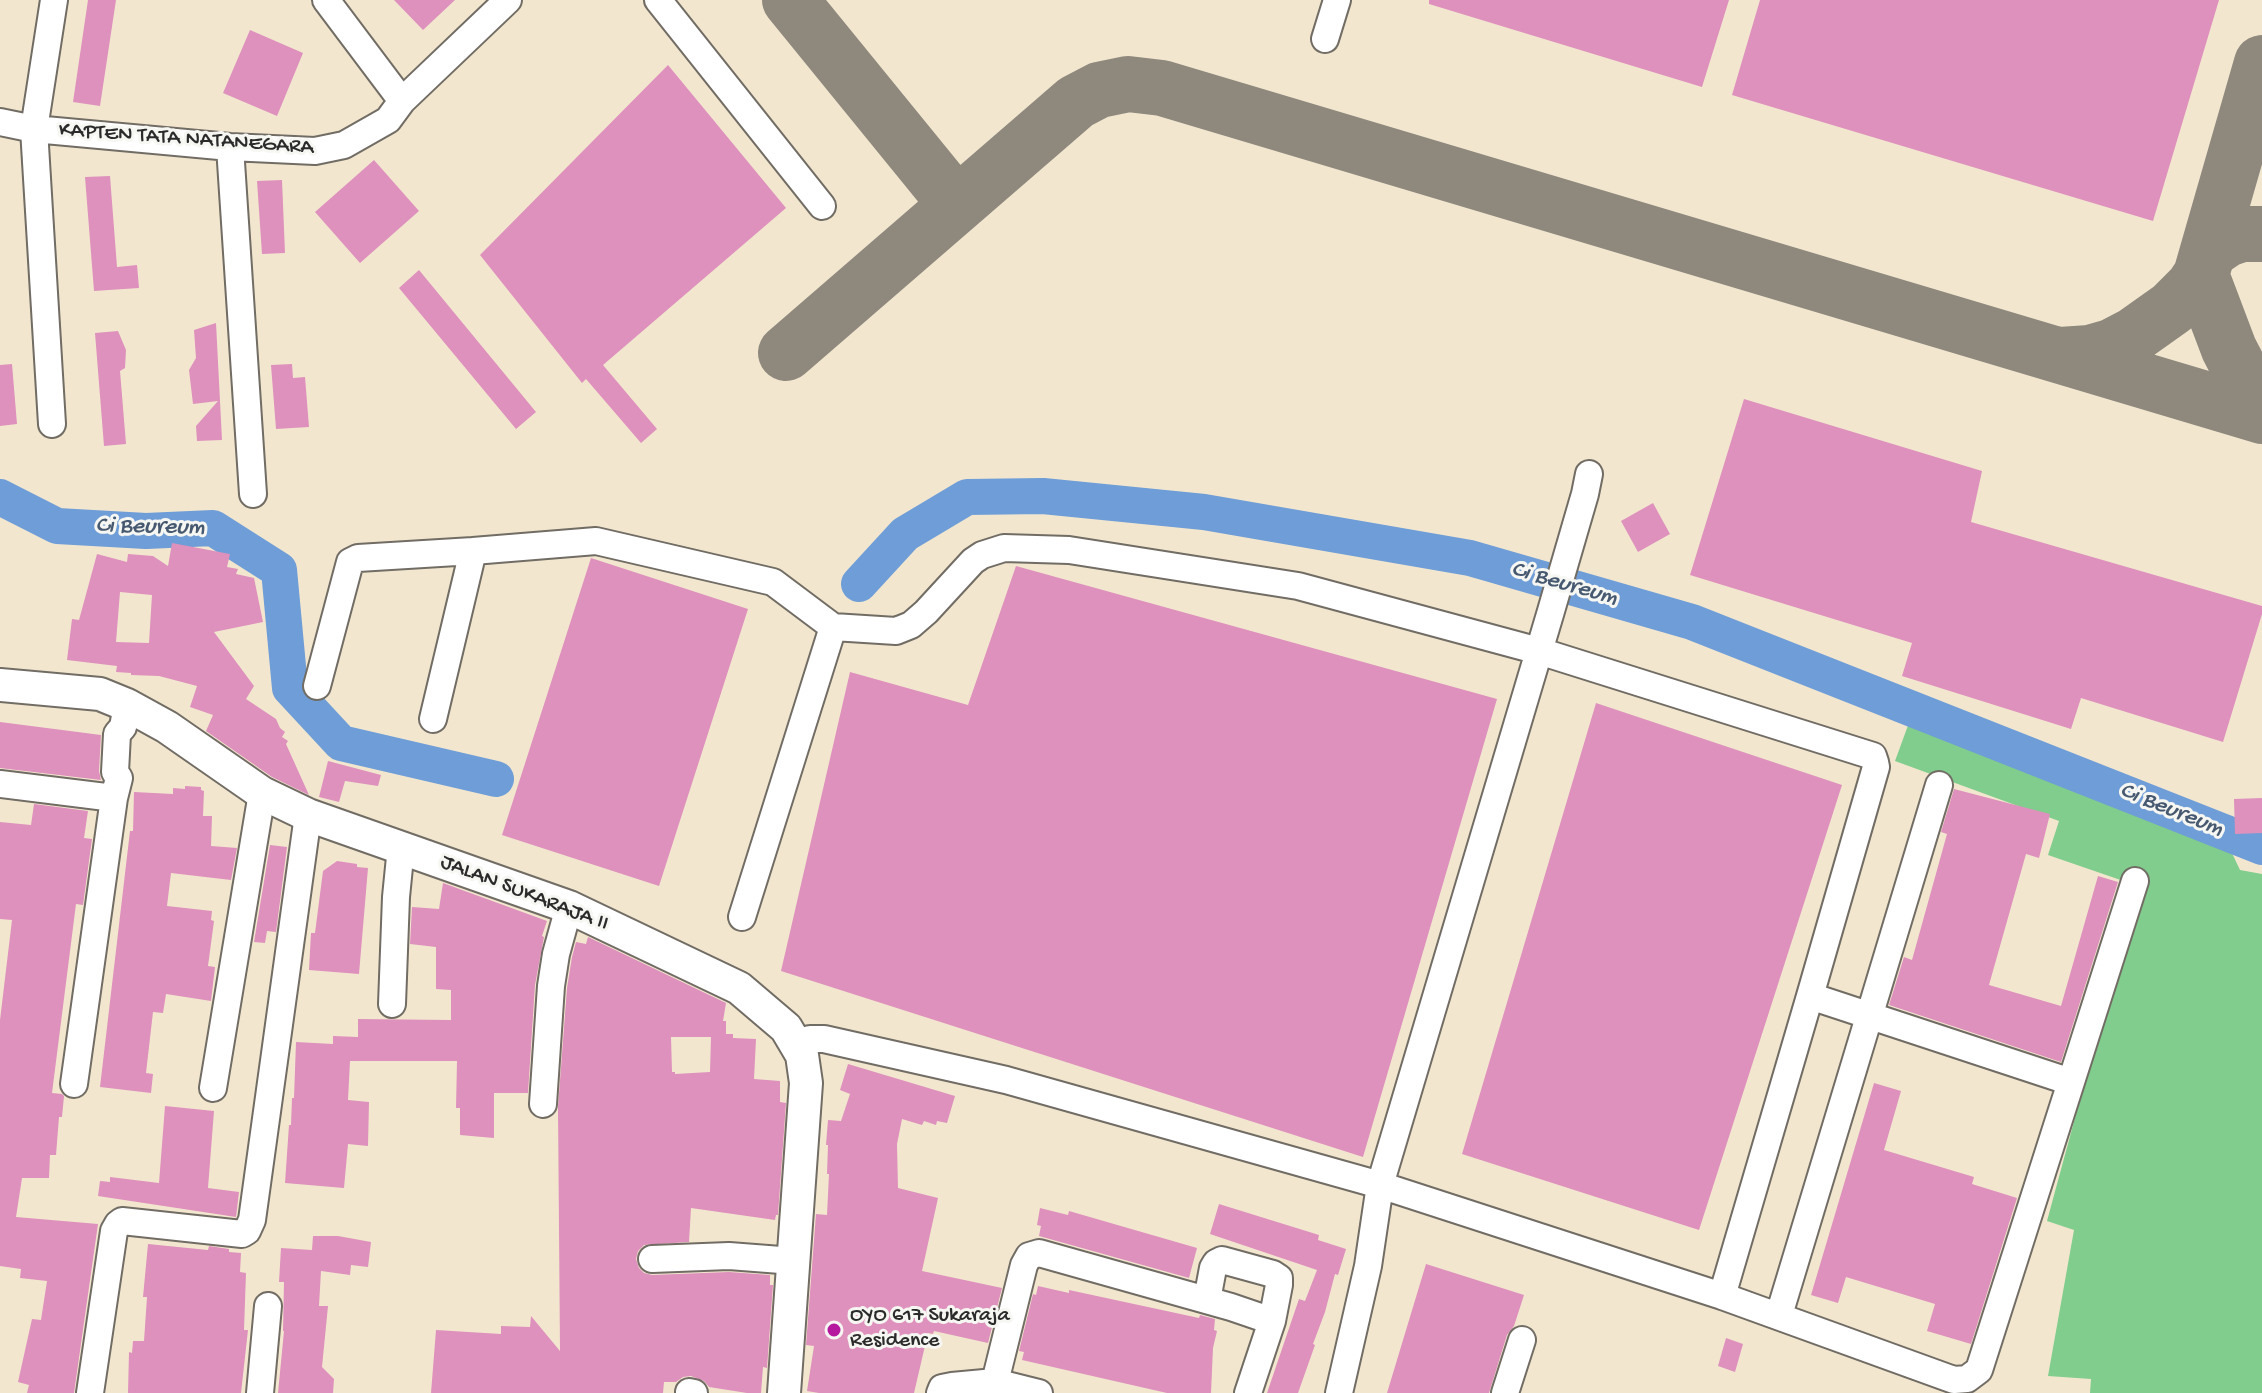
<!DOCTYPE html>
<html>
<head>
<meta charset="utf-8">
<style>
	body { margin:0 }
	canvas { display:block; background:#f2e6cf }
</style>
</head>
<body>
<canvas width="2262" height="1393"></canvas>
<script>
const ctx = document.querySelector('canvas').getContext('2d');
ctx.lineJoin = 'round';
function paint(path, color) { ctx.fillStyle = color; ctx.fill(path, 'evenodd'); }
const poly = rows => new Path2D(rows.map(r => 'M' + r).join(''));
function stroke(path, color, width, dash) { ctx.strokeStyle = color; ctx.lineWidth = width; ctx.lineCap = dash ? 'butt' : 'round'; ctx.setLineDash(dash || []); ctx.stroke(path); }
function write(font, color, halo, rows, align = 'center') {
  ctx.font = font + ' "Gochi Hand",sans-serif'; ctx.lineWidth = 6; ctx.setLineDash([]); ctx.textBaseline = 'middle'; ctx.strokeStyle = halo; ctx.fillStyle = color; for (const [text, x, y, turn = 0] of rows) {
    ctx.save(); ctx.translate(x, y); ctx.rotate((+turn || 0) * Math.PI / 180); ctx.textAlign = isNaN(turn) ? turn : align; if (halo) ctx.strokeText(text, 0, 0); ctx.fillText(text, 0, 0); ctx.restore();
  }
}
const green = poly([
	[1854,692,2042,752,2086,777,2132,783,2169,805,2231,851,2240,870,2262,874,2262,1393,2090,1393,2091,1379,2048,1376,2074,1230,2047,1221,2138,886,2048,855,2059,821,1895,761,1910,720,1852,699]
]);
const river = poly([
	[0,497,57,526,146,531,213,528,279,570,290,688,341,743,496,779],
	[859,584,905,534,967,497,1043,496,1204,512,1470,558,1692,622,2262,847]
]);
const taxiway = poly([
	[790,0,957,205],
	[2206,258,2212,249,2227,239,2242,234,2262,234],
	[2201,275,2229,349,2244,378,2262,401],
	[786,353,1076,102,1099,90,1128,84,1162,88,2262,416],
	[2060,355,2090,353,2111,347,2134,335,2172,308,2193,287,2201,275,2262,63]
]);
const building = poly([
	[88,0,116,0,100,106,73,102],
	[394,0,455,0,423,30],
	[1429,0,1729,0,1702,87,1429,4],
	[1760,0,2219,0,2153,221,1732,95],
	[250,30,303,53,277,116,223,93],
	[668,65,786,208,603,365,657,429,641,443,586,379,582,383,480,255],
	[374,160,419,211,360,263,315,212],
	[110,176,117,267,137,265,139,288,94,291,85,177],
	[282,180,285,253,262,254,257,181],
	[419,270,536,412,516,429,399,288],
	[216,323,222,440,197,441,196,426,218,401,193,404,189,370,196,358,194,330],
	[118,331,126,350,125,368,120,371,126,444,104,446,95,333],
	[12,364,17,424,0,426,0,365],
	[292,364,293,378,305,377,309,427,276,429,271,365],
	[1744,399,1982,471,1971,522,2262,606,2262,614,2223,742,2081,698,2071,729,1902,676,1912,643,1690,575],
	[1653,503,1670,534,1638,552,1621,521],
	[172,543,230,554,227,567,238,569,236,574,254,578,263,622,214,632,254,686,246,699,276,719,280,728,285,732,282,737,288,741,286,744,309,795,272,777,206,731,213,715,190,707,197,686,159,676,131,675,131,673,116,672,117,666,67,660,72,619,79,620,97,554,127,562,128,554,153,556,168,566],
	[120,592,152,595,149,643,116,642],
	[591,558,748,609,659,886,502,835],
	[1016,566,1497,699,1363,1157,781,971,850,672,968,705],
	[1596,703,1842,785,1699,1230,1462,1154],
	[0,722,101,735,99,771,101,780,0,768],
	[328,761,381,775,378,786,345,781,339,802,319,797],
	[185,786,201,787,201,790,204,791,203,816,212,816,211,846,237,848,231,880,171,873,167,906,212,911,211,920,214,921,208,966,215,967,211,1001,166,994,163,1013,153,1012,146,1073,153,1074,151,1093,100,1087,130,831,133,831,134,792,173,794,173,788,185,789],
	[1954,789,2050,814,2039,858,2026,854,1989,985,2061,1006,2098,876,2118,882,2061,1062,1889,1005,1904,957,1912,960,1947,834,1941,832],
	[2262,798,2262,833,2235,834,2234,799],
	[34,804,88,811,84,838,92,839,83,905,76,904,52,1093,62,1094,64,1096,62,1117,59,1117,56,1155,50,1155,49,1178,22,1178,16,1217,98,1224,74,1393,27,1393,29,1385,18,1382,32,1319,41,1320,47,1281,20,1278,21,1269,0,1266,0,1020,12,920,0,919,0,822,31,825],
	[270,845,287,847,276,932,267,931,265,943,254,942],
	[337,861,357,864,357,867,368,868,359,974,309,970,311,933,315,933,323,871],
	[443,883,547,921,542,936,544,937,535,985,528,1093,494,1093,494,1138,460,1135,460,1108,456,1108,457,1061,350,1061,348,1100,369,1102,368,1146,348,1144,344,1188,285,1183,289,1125,291,1125,292,1098,294,1098,296,1042,333,1044,333,1036,358,1037,358,1019,451,1020,451,990,436,989,436,947,410,944,412,907,439,909],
	[588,937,726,1003,723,1021,726,1021,726,1034,733,1034,733,1038,756,1039,754,1079,780,1081,780,1102,786,1103,778,1215,776,1215,775,1220,691,1208,689,1242,644,1245,638,1251,636,1259,639,1268,644,1273,652,1275,729,1272,770,1275,770,1285,773,1285,767,1368,763,1367,761,1393,747,1393,709,1387,704,1381,691,1376,683,1377,676,1382,664,1382,663,1393,431,1393,436,1330,501,1334,501,1326,530,1327,531,1316,560,1351,558,1107,567,988,572,957,576,942,586,944],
	[671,1037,711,1037,710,1072,675,1074,675,1072,672,1072],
	[848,1064,955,1096,947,1123,937,1121,936,1125,924,1121,922,1125,902,1119,897,1144,898,1188,938,1198,922,1271,1002,1288,988,1343,934,1331,933,1334,928,1333,914,1393,819,1393,807,1391,814,1346,806,1345,816,1214,827,1215,829,1174,827,1174,828,1145,826,1145,828,1120,841,1121,850,1094,840,1090],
	[1874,1083,1901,1091,1884,1150,1974,1177,1972,1184,2017,1198,1971,1344,1927,1331,1935,1304,1846,1277,1838,1303,1811,1295],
	[165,1106,214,1111,208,1188,239,1192,236,1217,98,1196,100,1181,110,1182,110,1177,159,1183],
	[1219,1204,1319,1235,1318,1240,1346,1249,1338,1275,1335,1274,1325,1312,1313,1344,1315,1345,1298,1393,1267,1393,1299,1299,1305,1301,1317,1270,1210,1234],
	[1040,1208,1068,1215,1069,1211,1197,1248,1189,1278,1039,1236,1041,1226,1037,1225],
	[313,1236,338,1236,371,1242,368,1267,351,1265,350,1275,321,1271,319,1306,328,1306,322,1367,334,1379,333,1393,278,1393,284,1331,283,1331,284,1282,279,1282,281,1248,312,1250],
	[148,1244,208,1250,209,1246,229,1249,229,1252,241,1253,240,1272,246,1273,244,1330,248,1330,241,1393,128,1393,129,1352,132,1353,133,1341,144,1341,147,1297,143,1297],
	[1426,1264,1524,1295,1514,1326,1507,1335,1489,1393,1387,1393],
	[1038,1286,1069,1293,1069,1290,1199,1318,1200,1315,1215,1319,1214,1330,1217,1331,1213,1348,1211,1393,1167,1393,1022,1360,1024,1352,1019,1351,1033,1294,1036,1295],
	[1726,1338,1743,1344,1735,1372,1718,1366]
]);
const minor = poly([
	[326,0,402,101],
	[658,0,822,206],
	[1325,39,1337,0],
	[0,122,34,129,230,147,315,151,344,145,388,120,402,101,508,0],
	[230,147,253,494],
	[52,424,34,129,54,0],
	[317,686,350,562,358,558,473,551],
	[433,719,473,551,596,541,773,582,833,627],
	[0,784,114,798],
	[742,917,833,627,896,631,911,625,926,612,973,561,982,555,1004,548,1069,550,1298,586,1539,651,1873,756,1875,762,1876,767,1810,996,1722,1296,1380,1185,1006,1080,824,1039,810,1039,796,1043],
	[392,1004,396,897,401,847],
	[2071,1082,2135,881],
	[74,1084,114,798,119,778,115,772,117,734,123,727,127,705],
	[213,1088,262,793],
	[543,1104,551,986,556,954,569,907],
	[652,1259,729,1256,794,1261],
	[1722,1296,1954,1380,1967,1379,1979,1370,2071,1082,1810,996],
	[1207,1300,1213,1268,1216,1263,1222,1260,1273,1274,1279,1278,1279,1285,1272,1321,1248,1393],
	[1779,1315,1939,785],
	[995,1382,1024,1265,1029,1256,1039,1253,1231,1307,1272,1321],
	[689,1392,694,1393],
	[90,1393,114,1231,118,1224,122,1221,242,1234,247,1231,252,1220,308,815],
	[260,1393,268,1306],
	[940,1393,942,1388,952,1386,995,1382,1039,1393],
	[1339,1393,1368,1266,1380,1185,1551,611,1585,494,1589,474],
	[1505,1393,1522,1340]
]);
const major = poly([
	[0,685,100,694,127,705,167,727,262,793,308,815,569,907,739,988,786,1028,802,1055,806,1083,784,1393]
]);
const markers = [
	[834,1330,8,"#b5179e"]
];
const streetNames = [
	["KAPTEN TATA NATANEGARA",186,140,4],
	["JALAN SUKARAJA II",524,894,21]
];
const poiNames = [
	["OYO 617 Sukaraja",850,1317],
	["Residence",850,1342]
];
const waterNames = [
	["Ci Beureum",150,528,1],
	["Ci Beureum",1564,585,16],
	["Ci Beureum",2171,811,22]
];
paint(green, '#80cd8d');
stroke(river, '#6e9dd7', 36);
stroke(taxiway, '#8e887d', 56);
paint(building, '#de91bc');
stroke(minor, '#716c64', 30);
stroke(major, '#716c64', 36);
stroke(minor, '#fff', 26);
stroke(major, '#fff', 32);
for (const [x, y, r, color] of markers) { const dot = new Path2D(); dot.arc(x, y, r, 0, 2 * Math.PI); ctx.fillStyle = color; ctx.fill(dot); stroke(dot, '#f6f6f2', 3); }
write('22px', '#2b2b2b', '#f6f6f2', streetNames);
write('22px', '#2b2b2b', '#f6f6f2', poiNames, 'left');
write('italic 24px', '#465970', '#f6f6f2', waterNames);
</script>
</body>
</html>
